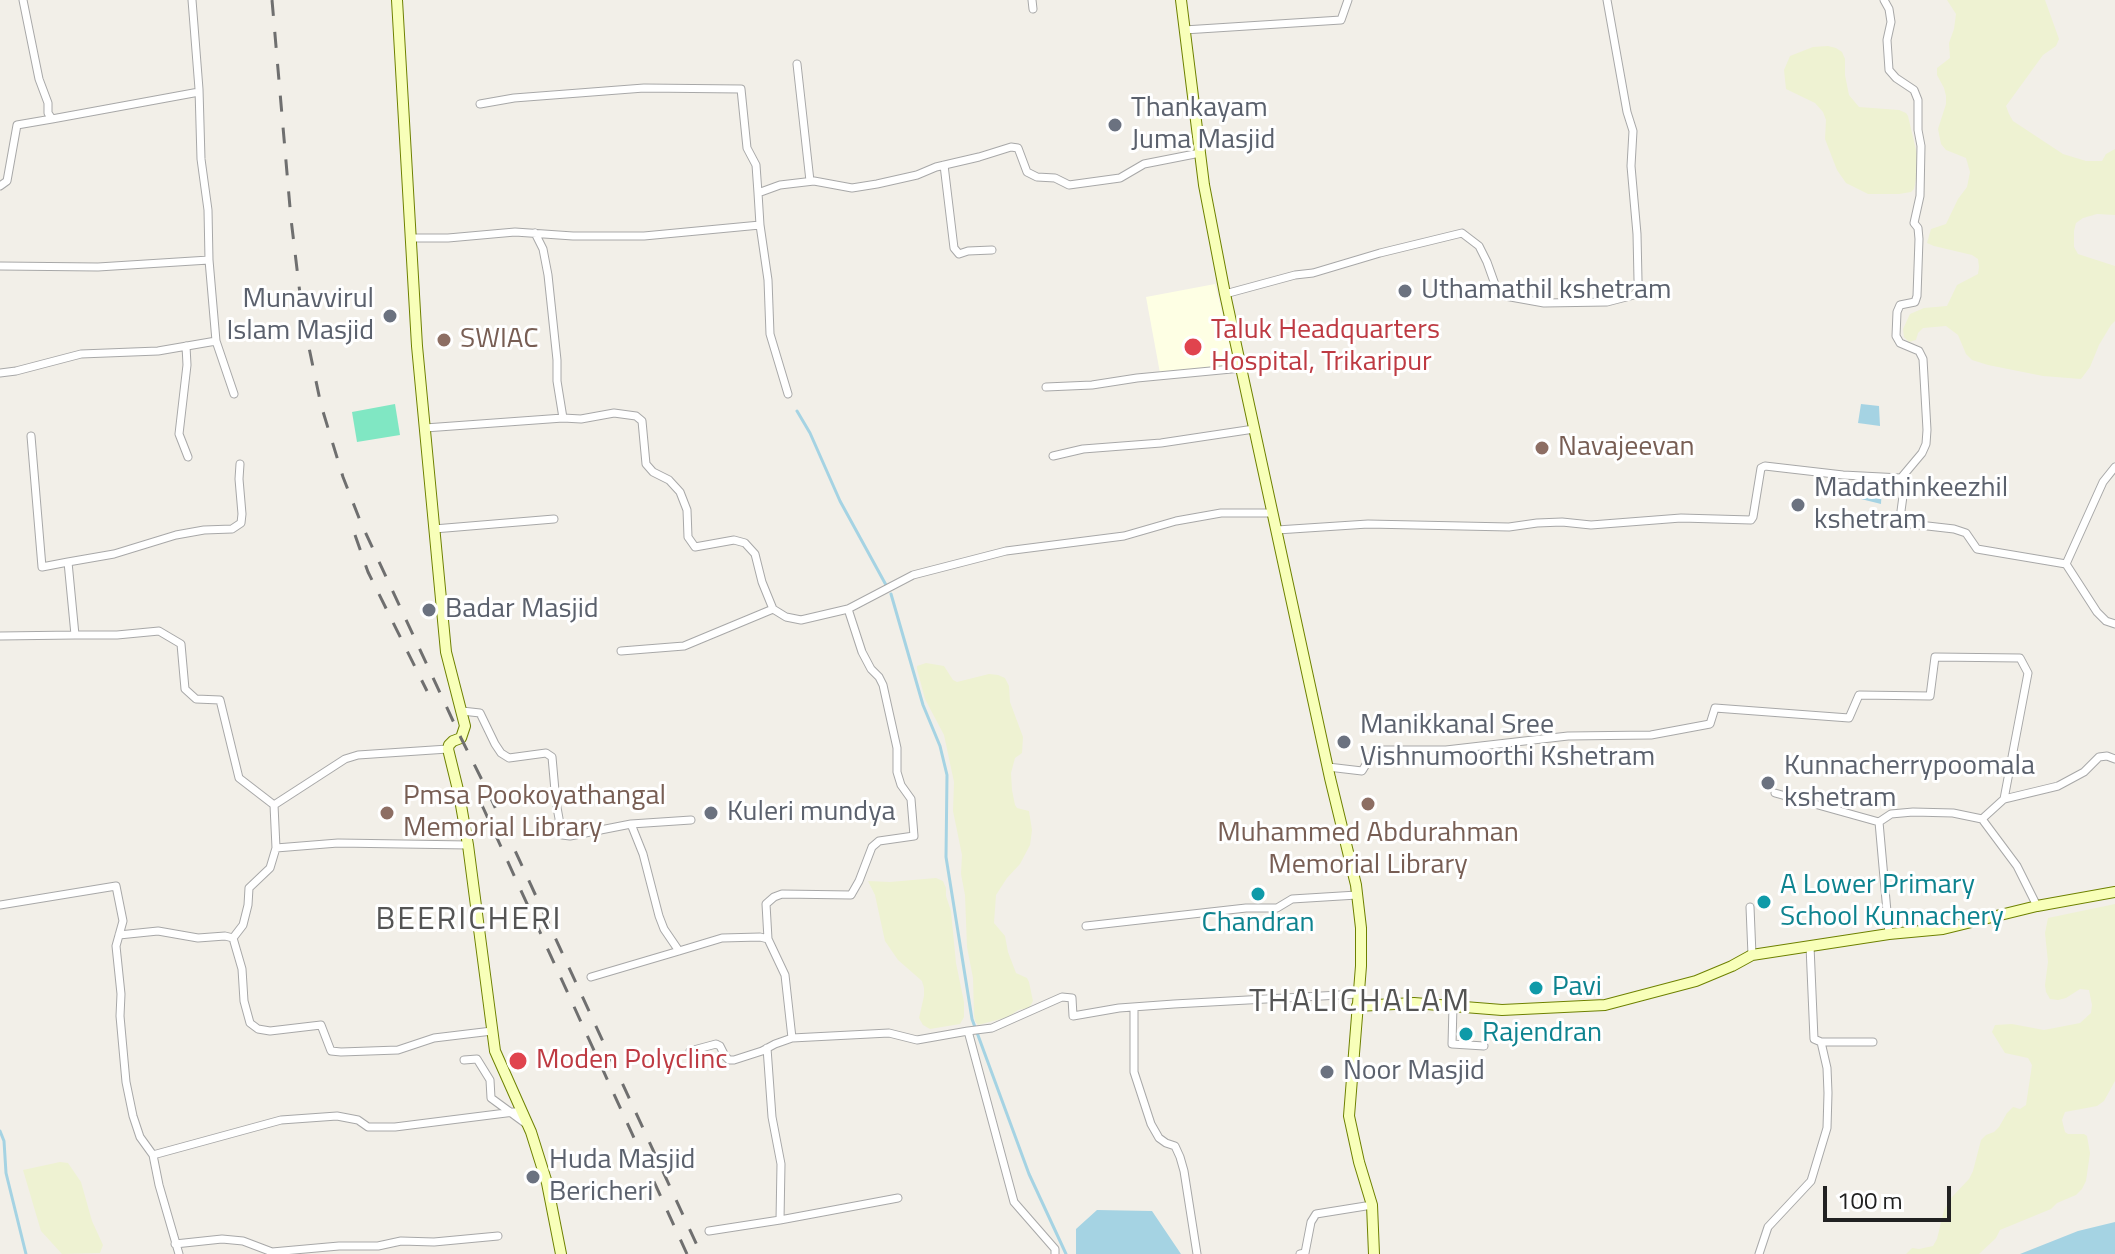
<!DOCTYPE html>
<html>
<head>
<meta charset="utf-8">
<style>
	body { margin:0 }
	#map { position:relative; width:2115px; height:1254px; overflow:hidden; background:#f2efe8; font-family:"Titillium Web",sans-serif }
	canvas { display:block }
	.scale { position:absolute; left:1823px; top:1186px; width:128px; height:36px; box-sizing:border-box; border:4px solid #212121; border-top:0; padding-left:10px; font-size:24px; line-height:28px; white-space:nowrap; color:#212121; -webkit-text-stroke:6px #fff; paint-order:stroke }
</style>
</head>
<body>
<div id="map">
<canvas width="2115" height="1254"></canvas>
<div class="scale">100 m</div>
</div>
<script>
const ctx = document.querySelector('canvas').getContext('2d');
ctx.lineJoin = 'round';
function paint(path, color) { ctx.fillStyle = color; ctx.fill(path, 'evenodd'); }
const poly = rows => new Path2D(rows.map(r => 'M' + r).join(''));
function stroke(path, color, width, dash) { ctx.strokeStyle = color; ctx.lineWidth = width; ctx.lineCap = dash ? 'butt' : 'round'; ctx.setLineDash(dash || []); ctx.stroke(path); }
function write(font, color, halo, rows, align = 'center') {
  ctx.font = font + ' "Titillium Web",sans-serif'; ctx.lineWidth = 6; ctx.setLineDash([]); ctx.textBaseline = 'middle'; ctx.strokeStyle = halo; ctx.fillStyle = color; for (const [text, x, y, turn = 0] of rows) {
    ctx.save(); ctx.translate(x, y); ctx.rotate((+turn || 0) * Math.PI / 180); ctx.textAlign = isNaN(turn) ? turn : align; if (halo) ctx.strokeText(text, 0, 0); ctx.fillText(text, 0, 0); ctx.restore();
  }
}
const education = poly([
	[1215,284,1236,366,1160,373,1146,297]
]);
const farmland = poly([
	[1947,0,2045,0,2059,39,2056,46,2043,55,2006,106,2009,114,2013,121,2063,154,2086,161,2102,161,2106,154,2115,149,2115,215,2097,214,2083,218,2076,223,2074,231,2074,247,2078,254,2115,266,2115,321,2111,325,2099,345,2090,367,2081,379,2043,376,1988,365,1972,360,1966,354,1958,335,1946,326,1923,328,1918,333,1916,340,1909,342,1904,337,1903,329,1910,314,1924,308,1947,306,1957,285,1978,274,1979,267,1978,259,1972,255,1934,246,1927,243,1931,229,1946,224,1958,199,1967,187,1970,172,1966,158,1946,150,1941,144,1938,129,1946,104,1946,96,1944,88,1937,75,1937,68,1950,58,1949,43,1954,29,1956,14],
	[1828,46,1836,48,1842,52,1845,59,1845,75,1849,95,1859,107,1899,110,1906,113,1908,116,1917,154,1917,174,1914,189,1911,192,1899,194,1868,194,1846,183,1837,170,1825,139,1826,120,1823,112,1815,103,1786,89,1784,70,1790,56,1813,47],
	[926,663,944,666,953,680,957,682,989,674,998,675,1005,678,1009,686,1010,702,1023,737,1022,753,1015,758,1011,773,1012,790,1015,805,1017,808,1029,811,1032,830,1031,838,1030,845,1020,864,1007,878,996,895,994,923,1005,936,1008,952,1016,973,1027,978,1029,982,1033,1001,1029,1008,1018,1010,1008,1017,978,1025,975,1021,974,1014,973,978,967,947,965,895,961,874,962,855,953,811,954,782,944,735,925,699,917,669,917,666],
	[936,878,943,881,946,888,946,896,951,911,956,963,964,1002,964,1017,960,1024,930,1029,923,1025,919,1018,924,996,924,988,922,981,898,960,885,941,875,895,868,881,890,882],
	[2115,904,2115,1081,2104,1101,2097,1106,2065,1112,2062,1120,2065,1132,2068,1134,2084,1134,2087,1136,2090,1153,2086,1181,2082,1189,2076,1195,2057,1203,2051,1209,2000,1230,1996,1238,1979,1254,1906,1254,1912,1248,1919,1249,1933,1246,1937,1239,1944,1210,1952,1197,1969,1179,1973,1171,1981,1140,1986,1135,1994,1132,1999,1127,2007,1113,2013,1107,2020,1109,2026,1105,2032,1065,2028,1058,2005,1053,1992,1032,1995,1025,2012,1024,2044,1030,2080,1023,2091,1013,2092,1005,2089,990,2080,989,2066,998,2058,1000,2050,999,2046,992,2045,985,2048,962,2045,933,2048,918],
	[60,1162,68,1163,81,1182,92,1221,103,1245,100,1253,62,1254,41,1231,23,1170]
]);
const pitch = poly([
	[395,404,400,435,357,442,352,412]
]);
const water = poly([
	[1861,404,1879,406,1880,426,1858,423],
	[1866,481,1882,485,1881,504,1861,499,1862,490],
	[1097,1210,1152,1211,1181,1254,1076,1254,1076,1229],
	[2115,1222,2115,1254,2020,1254,2078,1231]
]);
const stream = poly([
	[797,411,810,433,840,501,886,585],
	[891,594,923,705,940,746,947,775,946,857,972,1019,1029,1174,1066,1254],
	[0,1131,4,1141,6,1173,26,1254]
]);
const street = poly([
	[23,0,39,79,48,103,48,113,52,119,199,92],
	[192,0,199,89,201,159,208,210,209,260],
	[1032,0,1033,9],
	[1884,0,1889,9,1891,22,1887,40,1889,70,1896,78,1914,90,1918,100,1918,130,1921,146,1920,196,1914,223,1918,228,1919,239,1917,296,1915,302,1900,305,1897,312,1896,336,1900,343,1919,351,1923,359,1927,430,1926,444,1922,453,1901,478],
	[1184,30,1341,20,1348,0],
	[797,64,810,181],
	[480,104,514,98,644,88,741,89,747,148,756,165,758,193],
	[944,165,954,248,959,254,968,251,992,250],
	[0,186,7,181,17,125,52,119],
	[760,225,768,280,770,334,788,394],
	[535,233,543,249,548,275,557,360,557,381,563,418],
	[411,238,448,238,515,232,573,236,644,236,760,225,758,193,780,185,814,181,852,188,877,184,917,175,936,167,979,157,1011,147,1018,148,1027,172,1037,177,1055,178,1069,185,1120,178,1144,164,1200,153],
	[0,266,98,267,209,260,216,341,234,394],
	[1225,294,1295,275,1313,273,1380,253,1462,233,1479,246,1487,262,1497,290,1505,296,1544,303,1607,302,1634,295,1638,291,1638,280,1637,234,1631,166,1633,131,1627,112,1607,0],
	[186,346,187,365,179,434,188,457],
	[0,373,16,371,81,354,158,351,216,341],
	[1046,387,1092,385,1137,378,1242,368],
	[425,428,563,418,581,419,614,413,636,416,642,421,646,464,653,472,669,480,680,492,687,510,688,537,695,547,734,540,745,543,755,554,762,582,773,609,786,617,801,620,848,609,913,575,1006,551,1124,536,1176,521,1221,513,1273,513],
	[31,436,42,567,68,562,75,635,117,635,159,631,181,644,185,689,196,699,220,700,239,778,274,805,276,848,270,868,249,888,248,905,243,925,233,938,225,936,198,938,158,931,119,935],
	[1053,456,1083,449,1161,443,1254,429],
	[2115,467,2103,482,2066,564,2097,612,2106,621,2115,624],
	[434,529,554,519],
	[1277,530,1368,524,1509,527,1537,523,1562,522,1591,525,1681,518,1751,520,1753,517,1761,468,1765,466,1843,475,1901,478,1905,481,1901,511,1902,519,1910,524,1954,529,1966,533,1977,549,2066,564],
	[68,562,114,554,176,535,204,530,232,529,241,523,242,514,239,479,240,464],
	[0,636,75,635],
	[621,651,684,646,773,609],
	[462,711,480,713,495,744,501,753,509,758,546,753,552,757,556,802,562,835,570,836,631,824,643,854,659,916,664,929,679,951,722,938,760,937,768,939,785,975,792,1038,889,1033,917,1040,968,1031,1014,1202,1055,1249,1055,1254],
	[1328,767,1362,771,1370,758,1378,750,1446,750,1568,736,1651,735,1710,724,1715,708,1849,718,1859,695,1930,696,1935,657,2020,658,2028,673,2004,799],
	[1775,793,1879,822],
	[274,805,345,759,358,755,448,749],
	[1879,822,1889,934],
	[1879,822,1891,814,1913,812,1953,813,1982,819],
	[631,824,691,820],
	[276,848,338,843,468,845],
	[0,905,116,886,123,921,116,946,121,994,120,1016,126,1082,133,1116,140,1137,153,1155],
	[2037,906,2017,866,1982,819,2004,799,2058,786,2084,772,2099,757,2107,756,2115,759],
	[1750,907,1752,955],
	[1086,926,1246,908,1277,908,1292,899,1357,895],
	[233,938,242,969,244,1001,250,1023,258,1029,270,1031,321,1025,331,1051,341,1052,398,1050,434,1038,492,1031],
	[768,939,766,904,774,897,782,894,851,895,859,881,872,847,879,841,914,836,911,799,901,785,897,772,897,748,883,685,879,677,871,669,862,652,848,609],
	[1810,946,1814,1039,1821,1042,1873,1042],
	[591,977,679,951],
	[1453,1006,1452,1044,1484,1046],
	[1134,1007,1134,1072,1151,1124,1159,1138,1166,1143,1175,1146,1180,1157,1184,1171,1197,1254],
	[968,1031,992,1028,1062,997,1072,998,1073,1016,1119,1008,1174,1004,1358,994],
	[690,1051,716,1044,720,1046,725,1056,729,1060,734,1060,762,1051,775,1044,792,1038],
	[464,1060,477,1059,490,1080,491,1098,525,1123],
	[780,1220,898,1198],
	[709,1231,780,1220,781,1164,772,1117,767,1048],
	[175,1244,222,1239,243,1241,272,1252,339,1246,378,1246,401,1241,434,1242,498,1236],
	[179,1254,159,1185,153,1155,281,1120,337,1116,358,1120,368,1127,395,1127,522,1111],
	[1300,1254,1305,1253,1311,1222,1316,1214,1372,1205],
	[1759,1254,1768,1227,1811,1181,1827,1128,1828,1093,1827,1068,1821,1042]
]);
const secondary = poly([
	[397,0,417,346,446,652,465,726,461,738,453,741,449,745,448,749,459,794,468,845,495,1051,531,1132,547,1183,561,1254],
	[1181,0,1204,185,1225,294,1330,778,1356,885,1361,928,1361,966,1349,1116,1359,1162,1372,1205,1374,1254],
	[1357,1006,1414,1003,1502,1010,1605,1005,1696,981,1732,966,1752,955,1889,934,1943,929,2037,906,2115,892]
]);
const rail = poly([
	[272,0,291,219,303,319,321,405,343,477,361,523,461,738,488,792,701,1254],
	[355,535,368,572,427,691],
	[481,803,687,1254]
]);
const markers = [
	[1115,125,8,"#6b7280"],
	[1405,291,8,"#6b7280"],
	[390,316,8,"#6b7280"],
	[444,340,8,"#8d6e63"],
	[1193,347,10,"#e0444e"],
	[1542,448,8,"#8d6e63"],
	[1798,505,8,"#6b7280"],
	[429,610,8,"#6b7280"],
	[1344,742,8,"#6b7280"],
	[1768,783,8,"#6b7280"],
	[1368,804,8,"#8d6e63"],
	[387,813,8,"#8d6e63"],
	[711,813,8,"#6b7280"],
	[1258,894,8,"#0f9aa8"],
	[1764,902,8,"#0f9aa8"],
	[1536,988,8,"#0f9aa8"],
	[1466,1034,8,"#0f9aa8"],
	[518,1061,10,"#e0444e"],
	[1327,1072,8,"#6b7280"],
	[533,1177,8,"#6b7280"]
];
const worshipNames = [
	["Thankayam",1131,109],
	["Juma Masjid",1131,141],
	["Uthamathil kshetram",1421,291],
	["Munavvirul",374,300,"right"],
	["Islam Masjid",374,332,"right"],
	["Madathinkeezhil",1814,489],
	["kshetram",1814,521],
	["Badar Masjid",445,610],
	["Manikkanal Sree",1360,726],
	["Vishnumoorthi Kshetram",1360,758],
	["Kunnacherrypoomala",1784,767],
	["kshetram",1784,799],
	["Kuleri mundya",727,813],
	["Noor Masjid",1343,1072],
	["Huda Masjid",549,1161],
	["Bericheri",549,1193]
];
const healthNames = [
	["Taluk Headquarters",1211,331],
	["Hospital, Trikaripur",1211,363],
	["Moden Polyclinc",536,1061]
];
const educationNames = [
	["SWIAC",460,340],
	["Navajeevan",1558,448],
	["Pmsa Pookoyathangal",403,797],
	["Memorial Library",403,829],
	["Muhammed Abdurahman",1368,834,"center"],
	["Memorial Library",1368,866,"center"]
];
const cultureNames = [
	["A Lower Primary",1780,886],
	["School Kunnachery",1780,918],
	["Chandran",1258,924,"center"],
	["Pavi",1552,988],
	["Rajendran",1482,1034]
];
const quarterNames = [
	["BEERICHERI",469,921],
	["THALICHALAM",1360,1003]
];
paint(education, '#feffe4');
paint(farmland, '#eef2d2');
paint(pitch, '#80e7c3');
paint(water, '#a5d3e3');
stroke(stream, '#a5d3e3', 3);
stroke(street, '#a8a8a8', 9);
stroke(secondary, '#6e8100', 12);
stroke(street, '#fff', 7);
stroke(secondary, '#f8ffb9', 10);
stroke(rail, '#6f6f6f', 3, [16, 16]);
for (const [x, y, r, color] of markers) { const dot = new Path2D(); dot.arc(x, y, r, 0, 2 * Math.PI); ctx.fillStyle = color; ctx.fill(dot); stroke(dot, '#fff', 3); }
write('28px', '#5b616d', '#fff', worshipNames, 'left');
write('28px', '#be3a42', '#fff', healthNames, 'left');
write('28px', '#785e54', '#fff', educationNames, 'left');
write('28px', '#0d838f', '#fff', cultureNames, 'left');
ctx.letterSpacing = '2px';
write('32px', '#545454', '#fff', quarterNames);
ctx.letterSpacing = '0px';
</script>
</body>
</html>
